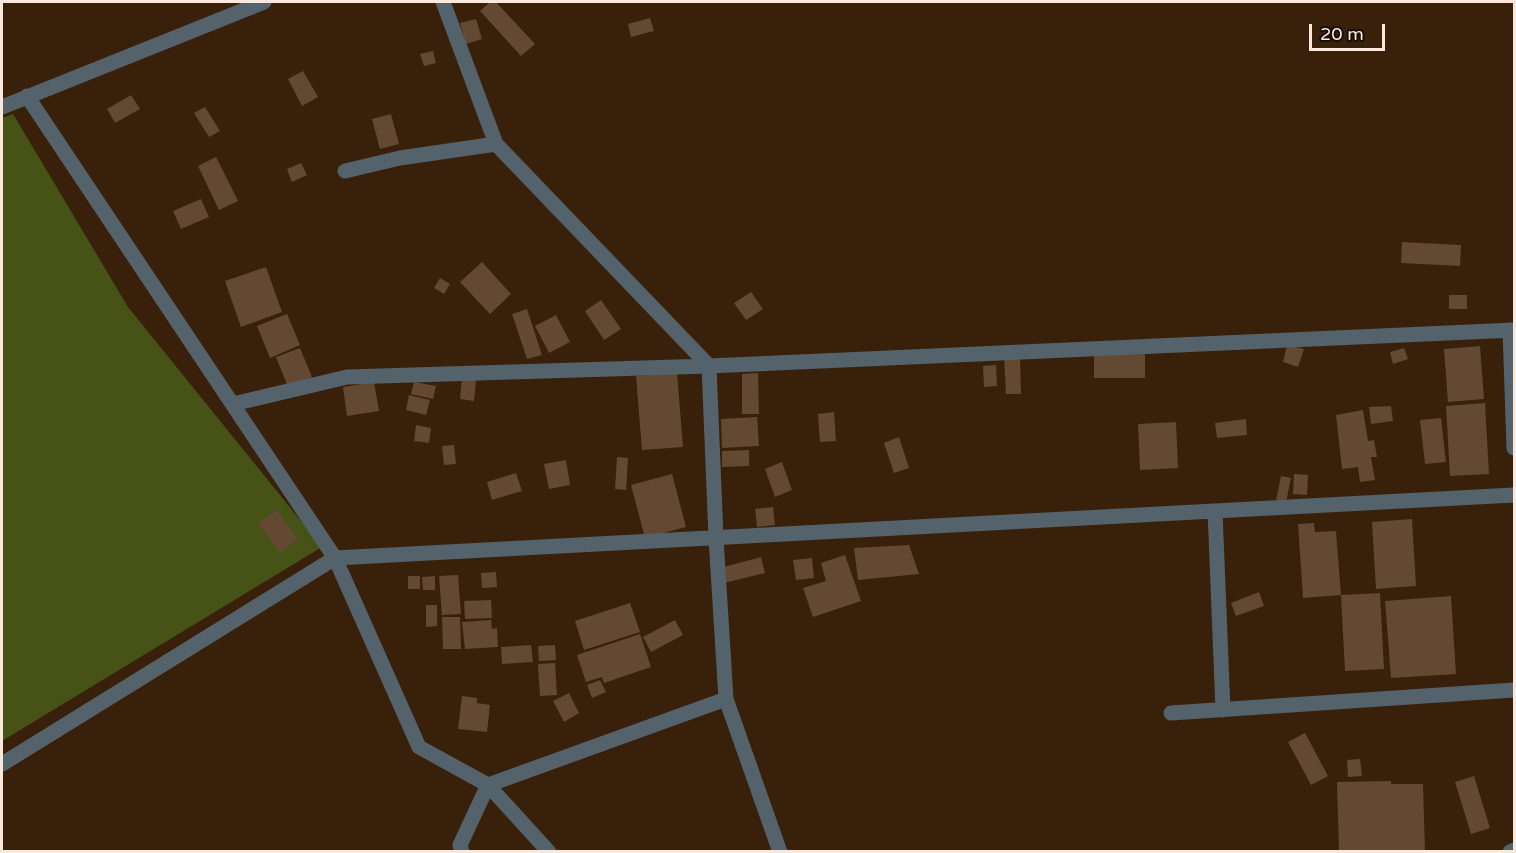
<!DOCTYPE html>
<html>
<head>
<meta charset="utf-8">
<style>
	body { margin:0 }
	#map { position:relative; width:1516px; height:853px; overflow:hidden; background:#39200a; font-family:"Varela Round",sans-serif }
	canvas { display:block }
	.frame { position:absolute; inset:0; border:3px solid #f9e8db; pointer-events:none }
	.scale { position:absolute; left:1309px; top:24px; width:76px; height:27px; box-sizing:border-box; border:3px solid #f9e8db; border-top:0; padding-left:8px; font-size:18px; line-height:21px; white-space:nowrap; color:#f9e8db; -webkit-text-stroke:4px #180d05; paint-order:stroke }
</style>
</head>
<body>
<div id="map">
<canvas width="1516" height="853"></canvas>
<div class="frame"></div>
<div class="scale">20 m</div>
</div>
<script>
const ctx = document.querySelector('canvas').getContext('2d');
ctx.lineJoin = 'round';
function paint(path, color) { ctx.fillStyle = color; ctx.fill(path, 'evenodd'); }
const poly = rows => new Path2D(rows.map(r => 'M' + r).join(''));
function stroke(path, color, width, dash) { ctx.strokeStyle = color; ctx.lineWidth = width; ctx.lineCap = dash ? 'butt' : 'round'; ctx.setLineDash(dash || []); ctx.stroke(path); }
const green = poly([
	[13,114,128,307,322,547,2,741,2,118]
]);
const building = poly([
	[490,2,496,2,535,44,521,56,480,11],
	[650,18,654,31,631,37,628,24],
	[476,19,482,39,466,44,460,23],
	[433,51,436,63,424,66,420,54],
	[303,71,318,97,302,106,288,79],
	[131,95,140,109,115,123,107,109],
	[205,107,220,131,209,137,194,113],
	[391,114,399,144,380,149,372,119],
	[216,157,238,201,219,210,198,166],
	[301,163,307,175,292,182,287,169],
	[201,199,209,217,181,229,173,211],
	[1402,242,1461,245,1460,266,1401,263],
	[482,262,511,294,490,314,460,282],
	[266,267,282,312,241,327,225,281],
	[440,278,450,284,444,294,434,288],
	[751,292,763,309,746,320,734,303],
	[1449,295,1467,295,1467,309,1449,309],
	[601,300,621,329,604,340,585,311],
	[527,309,542,355,527,359,512,314],
	[287,314,300,345,270,358,257,326],
	[556,315,570,342,549,353,535,326],
	[1287,345,1304,349,1298,367,1283,362],
	[1480,346,1484,399,1448,402,1444,349],
	[300,348,312,377,288,387,276,357],
	[1404,348,1408,359,1393,364,1390,352],
	[1094,350,1145,350,1145,378,1094,378],
	[1004,355,1020,355,1021,394,1006,394],
	[996,365,997,386,984,387,983,366],
	[677,373,683,447,642,450,636,376],
	[758,373,759,414,742,414,742,374],
	[462,378,476,380,474,401,460,399],
	[374,382,379,411,347,416,343,387],
	[414,382,436,386,433,399,411,394],
	[409,395,430,400,426,415,406,410],
	[1485,403,1489,474,1450,476,1446,406],
	[1391,406,1393,421,1371,424,1369,407],
	[1363,410,1368,441,1374,440,1377,457,1371,457,1375,480,1360,482,1358,467,1342,469,1336,415],
	[834,412,836,441,820,442,818,414],
	[757,417,759,446,722,448,721,419],
	[1441,418,1446,462,1425,464,1420,420],
	[1246,419,1247,435,1217,438,1215,423],
	[1176,422,1178,468,1140,470,1138,424],
	[416,425,431,428,429,443,414,441],
	[899,437,909,468,894,473,884,443],
	[454,445,456,464,444,465,442,446],
	[749,450,749,466,722,467,722,451],
	[617,457,628,458,626,490,615,489],
	[566,460,570,485,549,489,544,464],
	[782,462,792,490,775,497,765,469],
	[516,473,522,491,492,500,487,482],
	[672,474,686,527,645,538,631,485],
	[1294,474,1308,475,1307,495,1293,494],
	[1281,476,1291,478,1286,502,1276,500],
	[773,507,775,525,757,527,755,509],
	[276,510,298,539,280,553,258,524],
	[1412,519,1416,586,1376,589,1372,522],
	[1314,523,1315,532,1336,531,1341,595,1303,598,1298,524],
	[909,545,919,574,858,580,854,548],
	[845,555,861,601,813,617,803,588,826,581,821,563],
	[761,557,765,573,724,583,720,568],
	[812,558,814,578,796,580,793,560],
	[496,572,497,587,482,588,481,573],
	[458,575,461,614,442,615,439,576],
	[408,576,420,576,420,589,408,589],
	[435,576,435,590,423,590,422,577],
	[1259,592,1264,606,1236,616,1231,603],
	[1380,593,1384,669,1345,671,1341,595],
	[1451,596,1456,674,1391,678,1385,601],
	[491,600,492,618,465,619,464,601],
	[630,603,640,632,584,650,575,621],
	[426,605,437,605,437,626,426,627],
	[442,617,460,617,461,649,443,649],
	[491,620,492,629,497,628,498,647,465,649,462,622],
	[675,620,683,635,651,652,643,637],
	[640,634,651,667,604,683,602,677,586,682,577,655],
	[531,645,533,662,502,664,501,647],
	[555,645,556,660,539,661,538,646],
	[555,663,557,695,540,696,538,664],
	[600,680,606,692,592,698,587,685],
	[569,693,579,713,564,722,553,701],
	[462,696,477,698,477,703,490,705,487,732,458,729],
	[1305,733,1328,776,1311,785,1288,742],
	[1360,759,1362,776,1348,777,1347,760],
	[1474,776,1490,828,1471,834,1455,782],
	[1391,781,1391,784,1423,784,1425,852,1339,852,1337,782]
]);
const street = poly([
	[443,2,496,144,709,366,716,538,726,699,780,852],
	[27,96,335,558,419,747,488,785,549,852],
	[2,107,264,2],
	[345,171,400,158,496,144],
	[1510,330,1514,448],
	[233,404,347,377,709,366,1514,330],
	[1215,511,1223,710],
	[1171,713,1514,690],
	[2,764,335,558,1514,495],
	[462,852,460,845,488,785,726,699],
	[1510,852,1514,850]
]);
paint(green, '#465216');
paint(building, '#634832');
stroke(street, '#54626b', 15);
</script>
</body>
</html>
